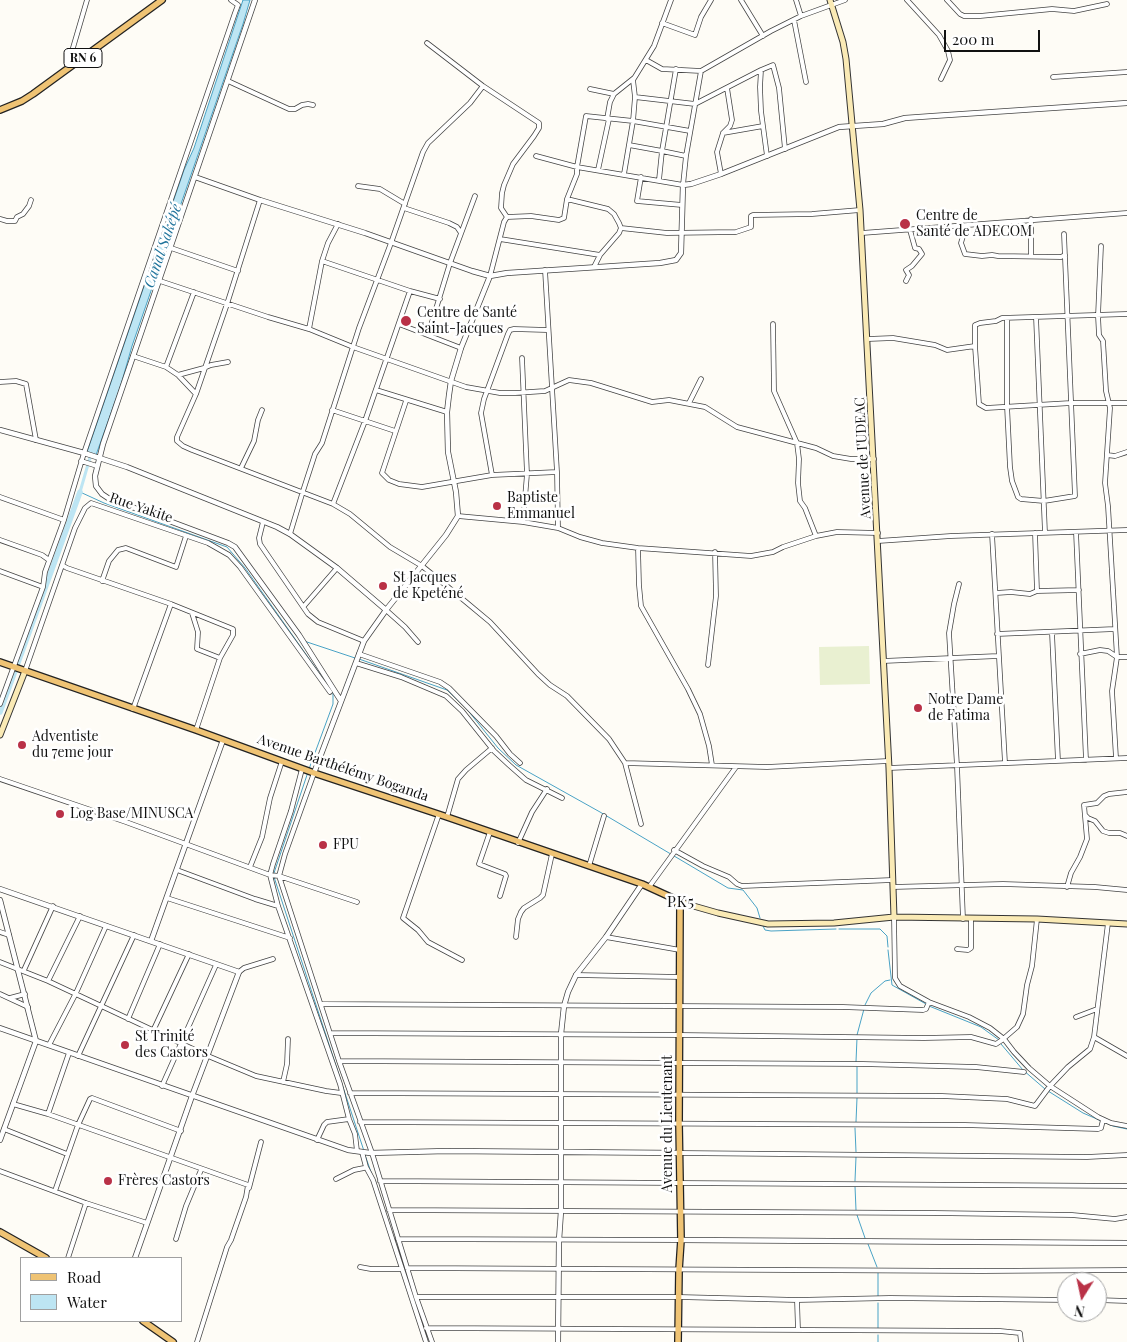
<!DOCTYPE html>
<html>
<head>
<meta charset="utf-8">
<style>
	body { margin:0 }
	#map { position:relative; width:1127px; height:1342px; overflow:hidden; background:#fefcf6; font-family:"Playfair Display",serif }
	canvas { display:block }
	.legend { position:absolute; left:20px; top:1257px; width:162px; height:65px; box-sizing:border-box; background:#fff; border:1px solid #a0a0a0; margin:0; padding:6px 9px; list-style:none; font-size:15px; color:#111 }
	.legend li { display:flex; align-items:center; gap:10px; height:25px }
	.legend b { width:25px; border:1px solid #a0a0a0 }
	.north { position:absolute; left:1057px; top:1272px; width:50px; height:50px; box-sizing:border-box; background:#fff; border:1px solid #a0a0a0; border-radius:50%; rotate:190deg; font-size:14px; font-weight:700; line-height:20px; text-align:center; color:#111 }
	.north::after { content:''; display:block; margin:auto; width:18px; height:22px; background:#b93147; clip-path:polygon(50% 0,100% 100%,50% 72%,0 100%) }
	.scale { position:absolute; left:944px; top:30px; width:96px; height:22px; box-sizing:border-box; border:2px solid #111; border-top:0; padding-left:6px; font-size:15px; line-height:18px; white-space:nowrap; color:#111; -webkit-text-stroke:4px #fff; paint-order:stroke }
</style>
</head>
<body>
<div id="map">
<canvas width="1127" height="1342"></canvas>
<ul class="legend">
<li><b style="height:6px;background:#efc374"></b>Road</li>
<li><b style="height:14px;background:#bde5f3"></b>Water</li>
</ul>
<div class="north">N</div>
<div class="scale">200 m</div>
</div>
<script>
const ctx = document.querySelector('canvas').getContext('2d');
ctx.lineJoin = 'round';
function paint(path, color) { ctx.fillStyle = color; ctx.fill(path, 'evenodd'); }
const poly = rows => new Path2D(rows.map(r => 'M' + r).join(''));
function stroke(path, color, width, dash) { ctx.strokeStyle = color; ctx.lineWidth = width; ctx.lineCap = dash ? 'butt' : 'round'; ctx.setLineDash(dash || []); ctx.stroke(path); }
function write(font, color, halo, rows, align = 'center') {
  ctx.font = font + ' "Playfair Display",serif'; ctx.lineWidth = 5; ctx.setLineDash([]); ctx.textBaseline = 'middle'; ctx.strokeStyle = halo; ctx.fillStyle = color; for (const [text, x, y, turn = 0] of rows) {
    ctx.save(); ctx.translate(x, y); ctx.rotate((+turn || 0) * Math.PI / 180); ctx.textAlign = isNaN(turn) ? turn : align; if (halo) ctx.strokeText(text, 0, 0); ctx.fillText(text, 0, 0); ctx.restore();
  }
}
const pitch = poly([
	[869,646,870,684,820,685,819,647]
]);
const water = poly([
	[243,0,250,0,243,24,132,346,120,388,96,455,87,452,184,170,194,148,243,0]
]);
const stream = poly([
	[80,492,104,503,227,547,245,568,329,687],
	[304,641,355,658],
	[359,659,447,690,466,708,498,748,516,765,600,812,728,888,743,890,757,908,760,918],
	[309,769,333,704,333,692],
	[274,873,308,772],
	[274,877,364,1151],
	[763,926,765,930,771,931,836,929],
	[839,929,880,929,887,936,888,947],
	[888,950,892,985,926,1004],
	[865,1005,871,993,885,981,890,980],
	[929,1006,981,1027,999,1040],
	[857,1035,864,1009],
	[1001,1044,1023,1070,1045,1089],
	[856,1062,857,1038],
	[857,1067,857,1093],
	[1048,1091,1083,1113,1113,1126,1127,1129],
	[856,1122,857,1098],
	[855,1128,856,1152],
	[365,1155,371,1172],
	[855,1181,856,1157],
	[855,1186,856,1210],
	[857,1215,865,1238],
	[868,1244,877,1267],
	[878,1273,878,1296],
	[878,1328,878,1303],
	[878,1335,878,1342]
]);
const canal = poly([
	[80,492,91,454]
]);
const river = poly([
	[0,712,80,492]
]);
const minor = poly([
	[741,0,763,36],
	[796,0,801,16],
	[907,0,939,35,948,51,950,60,941,79],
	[947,0,960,14,964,16,980,16,1052,9,1074,11,1107,4],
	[794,20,806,82],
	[662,23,695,35,701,17,711,0],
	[427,43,483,86,539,123,539,128,534,136,513,164,504,185,502,193,501,208,507,217],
	[646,60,662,69,701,71,771,31,801,16,845,0],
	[70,67,70,58,87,0],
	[761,70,760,87,761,111,767,156],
	[1053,77,1127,72],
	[228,81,289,109,295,109,302,105,308,104,313,105],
	[590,89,614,94],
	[635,97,695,104,761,70,773,65,779,88,785,149],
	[607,119,610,102,614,94,634,78],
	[723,133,763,126],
	[629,145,662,151,676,69],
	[536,156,577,167,683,185,686,156,701,71],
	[598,170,609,119],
	[624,174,633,121,635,97,633,80,654,46,671,0],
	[721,174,717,152,723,133,730,126,732,120,727,88],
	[641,177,637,201,682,205],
	[659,180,662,151,686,156],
	[358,186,380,189,405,204],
	[567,199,608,209,614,214,619,223,621,228,619,233,600,255,594,267],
	[260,200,227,304,196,394,177,437,177,441,183,446,192,450,333,504,350,514,390,547,422,566,448,587,490,622,538,674,550,685,567,696,609,739,625,763,641,824],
	[404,208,449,223,457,227,461,233],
	[0,219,7,221,15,221,17,217,23,214,29,206,31,200],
	[1031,219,1031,256],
	[963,226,963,236,961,243,965,254,982,256,992,255,998,256,1061,257,1065,255],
	[621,228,667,233,736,232,751,227,751,216,753,215,812,214,860,210],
	[862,233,1127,213],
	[500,239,600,255],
	[1101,246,1098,316,1099,335,1103,341,1106,391,1110,408,1105,483,1108,506,1117,657,1112,691,1116,758],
	[171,248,238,271],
	[322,261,410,291,440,299],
	[545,270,557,472,558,528],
	[490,276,504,222,507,217,531,216,559,220,564,218,567,199,577,174,577,167,586,116,633,121,690,131],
	[160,281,268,317,309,329,353,347,466,387,500,393,515,393,545,391,569,380,591,383,652,402,669,400,705,407,737,427,816,448,833,456,851,459,874,459],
	[906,281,909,275,906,270,912,266,922,254,919,249,915,248,910,230],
	[1127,314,1002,318,996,321,980,323,975,325,975,346,979,404,986,408,1071,403,1127,403],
	[1036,317,1045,533],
	[1007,318,1007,406,1010,467,1012,481,1018,497,1021,499,1044,501,1075,496,1064,234],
	[399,324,461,348],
	[773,324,774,391,797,443,799,459,798,483,800,501,805,508,816,536],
	[309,329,322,261,328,243,338,224],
	[428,335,450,263,475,196],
	[868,339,893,338,935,345,947,350,975,346],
	[133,356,166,367,178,375,196,394],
	[522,358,527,474,523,522],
	[166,367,194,292],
	[178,375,204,368,211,365,228,362],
	[0,382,16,381,26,384,36,440],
	[376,390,447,412],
	[406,401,382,473,389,480,399,484,422,487,492,475,557,472],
	[689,403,701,379],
	[332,410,395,431],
	[1107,455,1115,456,1127,452],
	[81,461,97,466],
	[241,468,254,441,258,420,262,410],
	[492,475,481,413,484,399,508,334,510,330,514,329,547,330],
	[0,497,64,520],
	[333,504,365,421,410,291],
	[458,516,523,522,558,528,580,537,602,543,638,548,751,556,773,552,783,547,816,536,837,532,878,533],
	[263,522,259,538,260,544,308,614,318,622,364,641],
	[1076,532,1086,760],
	[1035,533,1037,591],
	[290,534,303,491,315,454,322,443,359,328,391,243,423,152,428,143,470,103,483,86],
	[992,534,1005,763],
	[0,540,42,555,49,560],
	[878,541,951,536,1127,530],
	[638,548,639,585,641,606,688,689,700,714,709,746,712,765],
	[62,565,67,568,171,604,233,629,233,635,220,658,196,730],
	[0,571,43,587],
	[102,581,109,561,118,550,126,548,176,567,186,536],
	[959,584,954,604,949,633,957,766,963,919],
	[996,593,1011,592,1030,594,1037,591,1079,590],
	[304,606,337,568],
	[386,610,405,627,418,642],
	[192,613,198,632,197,649,220,658],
	[1052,633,1058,761],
	[997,634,1115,629],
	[359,654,440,682,449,688,496,736,510,754,520,763],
	[1080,654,1100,650,1108,651,1117,657,1127,657],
	[883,661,998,656],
	[356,663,401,677,446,696,462,711,494,751,509,765,526,780,562,798],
	[708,665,716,596,715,552],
	[25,671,75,528,85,508,91,503,208,543,229,555,240,567,330,692],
	[0,704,43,587,45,572,64,520,84,453,235,13,238,5,231,0],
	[133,709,171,604],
	[625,763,767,767,888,761],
	[889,768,1127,758],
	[302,769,291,811,273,864,270,875,278,906,340,1084,349,1119,355,1134,357,1151],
	[314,773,285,854,279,876,339,1061,372,1153,416,1297,432,1342],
	[0,779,126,822,270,875,279,876,357,902],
	[439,814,403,918,418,930,428,942,462,960],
	[1085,815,1088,818,1095,821,1103,831,1109,833,1120,833,1127,836],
	[447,817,458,779,466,770,492,748],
	[490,832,479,864,505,874,506,876,500,896],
	[518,843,532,812,547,789],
	[674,850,703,866,729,877,737,884,742,886,892,880],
	[589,866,604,816],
	[250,867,262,837,270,798,282,761],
	[177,870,255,899,278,906],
	[649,887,736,767],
	[893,887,1003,884,1095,887,1127,890],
	[1067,887,1071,873,1080,857,1087,839,1084,805,1097,803,1104,796,1109,794,1127,792],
	[167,898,290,938],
	[894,917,895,978,900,986,929,1002,969,1017,990,1028,1004,1039,1014,1052,1029,1068,1050,1086,1098,1117,1111,1123,1127,1126],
	[0,932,9,935],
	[516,937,518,919,521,912,524,908,540,898,543,895,552,854],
	[606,937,680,950],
	[957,949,968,950,971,948,971,919],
	[0,962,48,981,208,1056,256,1076,326,1091,341,1093],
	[24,970,53,906],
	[239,972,244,968,273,959],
	[576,975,680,977],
	[48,981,80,916],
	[0,994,28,1007],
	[10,998,25,994],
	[322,1004,843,1007,923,1010,926,1009,929,1002],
	[1076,1017,1097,1009],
	[128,1019,160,944],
	[153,1031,189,954],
	[330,1033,680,1035,924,1038,971,1037,996,1044,1002,1040,1017,1027,1023,1014,1027,985,1032,966,1037,919],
	[1094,1037,1127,1056],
	[49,1045,76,993,106,926],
	[78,1056,134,935],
	[339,1061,863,1064,976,1067,1024,1072],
	[283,1082,287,1064,288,1039],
	[162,1086,216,965],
	[350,1093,942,1096,1007,1099,1035,1106,1050,1086,1068,1067,1090,1049,1094,1037,1108,923],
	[13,1104,48,1114,248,1185,246,1197,231,1240,227,1247,197,1342],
	[48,1114,69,1053],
	[360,1122,965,1125,1098,1129,1101,1128,1103,1120],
	[4,1129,67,1154],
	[317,1140,324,1125,327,1122,349,1119],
	[680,1153,1087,1157,1127,1155],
	[366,1167,373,1180,426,1342],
	[0,1171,86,1203,147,1223],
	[336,1179,354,1170,364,1168,366,1167,362,1152],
	[380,1181,1127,1186],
	[249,1188,261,1142],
	[55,1191,78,1125,90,1099,92,1098,181,1131],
	[389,1210,934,1213,1072,1215,1115,1219,1127,1217],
	[176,1239,186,1206,201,1170],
	[398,1239,681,1240],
	[68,1258,86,1203],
	[360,1267,371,1269,402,1269],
	[407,1268,982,1271,1127,1270],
	[416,1297,679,1297,797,1300,890,1298,1067,1300],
	[797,1300,798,1330],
	[1097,1300,1127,1301],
	[426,1328,1000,1331,1020,1333,1021,1342]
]);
const tertiary = poly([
	[255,0,103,444,95,476,96,486,102,494,108,498,228,543,235,547,299,635,341,701],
	[195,177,260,200,365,233,472,271,490,276,507,273,660,263,676,260,681,253,683,185,691,184,721,174,839,127,883,124,905,118,933,116,1127,103],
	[0,430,84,453,127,467,277,527,290,534,337,568,386,610],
	[314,773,364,641,386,610,446,535,458,516,456,492,448,452,447,412,449,395,451,381,461,348,490,276],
	[0,889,239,972,192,1096,135,1258],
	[0,900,36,1041,0,1140],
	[151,941,223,740],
	[0,1028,348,1150,370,1153,447,1151,680,1153],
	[681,1240,1127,1243],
	[558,1342,559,1240,561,1211,561,1034,564,1006,568,992,576,975,606,937,642,884]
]);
const secondary = poly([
	[830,0,843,42,846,59,860,210,889,768,894,917],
	[0,735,25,671],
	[683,903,718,913,768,924,834,923,894,917,1037,919,1127,924]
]);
const primary = poly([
	[0,110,22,101,33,94,162,0],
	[0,662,196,730,314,773,447,817,642,884,677,900,682,899,683,903,678,905,677,900],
	[0,1232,46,1258],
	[143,1321,173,1342],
	[678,1342,679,1270,681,1240,679,1123,680,905]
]);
const markers = [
	[905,224,6,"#b93147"],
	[406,321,6,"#b93147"],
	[497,506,5,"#b93147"],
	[383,586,5,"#b93147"],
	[918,708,5,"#b93147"],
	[22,745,5,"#b93147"],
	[60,814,5,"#b93147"],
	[323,845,5,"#b93147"],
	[125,1045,5,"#b93147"],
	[108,1181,5,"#b93147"]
];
const shields = [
	[83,58,38]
];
const shieldNames = [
	["RN 6",83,58]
];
const poiNames = [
	["Centre de",916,216],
	["Santé de ADECOM",916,232],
	["Centre de Santé",417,313],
	["Saint-Jacques",417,329],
	["Baptiste",507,498],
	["Emmanuel",507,514],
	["St Jacques",393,578],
	["de Kpeténé",393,594],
	["Notre Dame",928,700],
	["de Fatima",928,716],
	["Adventiste",32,737],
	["du 7eme jour",32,753],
	["Log Base/MINUSCA",70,814],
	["FPU",333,845],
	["St Trinité",135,1037],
	["des Castors",135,1053],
	["Frères Castors",118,1181]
];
const streetNames = [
	["Avenue de I'UDEAC",863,458,-93],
	["Rue Yakite",141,508,19],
	["Avenue Barthélémy Boganda",343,768,19],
	["Avenue du Lieutenant",668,1124,-90]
];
const waterNames = [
	["Canal Saképé",163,246,-71]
];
const neighbourhoodNames = [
	["PK5",681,902]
];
paint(pitch, '#e9f0d1');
paint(water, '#bde5f3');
stroke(water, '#49a2c5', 1);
stroke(stream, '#49a2c5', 1);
stroke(canal, '#bde5f3', 3);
stroke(river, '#bde5f3', 5.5);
stroke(minor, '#444', 5.5);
stroke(tertiary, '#444', 6);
stroke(secondary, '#333', 7);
stroke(primary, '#222', 8);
stroke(minor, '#fff', 4);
stroke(tertiary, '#fff', 4.5);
stroke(secondary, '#faeab5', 5);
stroke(primary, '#efc374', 5.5);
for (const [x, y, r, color] of markers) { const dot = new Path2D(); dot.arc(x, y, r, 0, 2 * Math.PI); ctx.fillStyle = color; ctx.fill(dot); stroke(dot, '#fff', 2); }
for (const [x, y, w] of shields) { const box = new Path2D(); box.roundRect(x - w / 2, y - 9.5, w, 19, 4); ctx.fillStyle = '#fff'; ctx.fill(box); stroke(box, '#111', 1); }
write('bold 12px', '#111', null, shieldNames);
write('14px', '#111', '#fff', poiNames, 'left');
write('14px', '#111', '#fff', streetNames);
write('italic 15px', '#21749c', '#fff', waterNames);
ctx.letterSpacing = '1px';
write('15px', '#111', '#fff', neighbourhoodNames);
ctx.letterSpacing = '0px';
</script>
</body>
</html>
